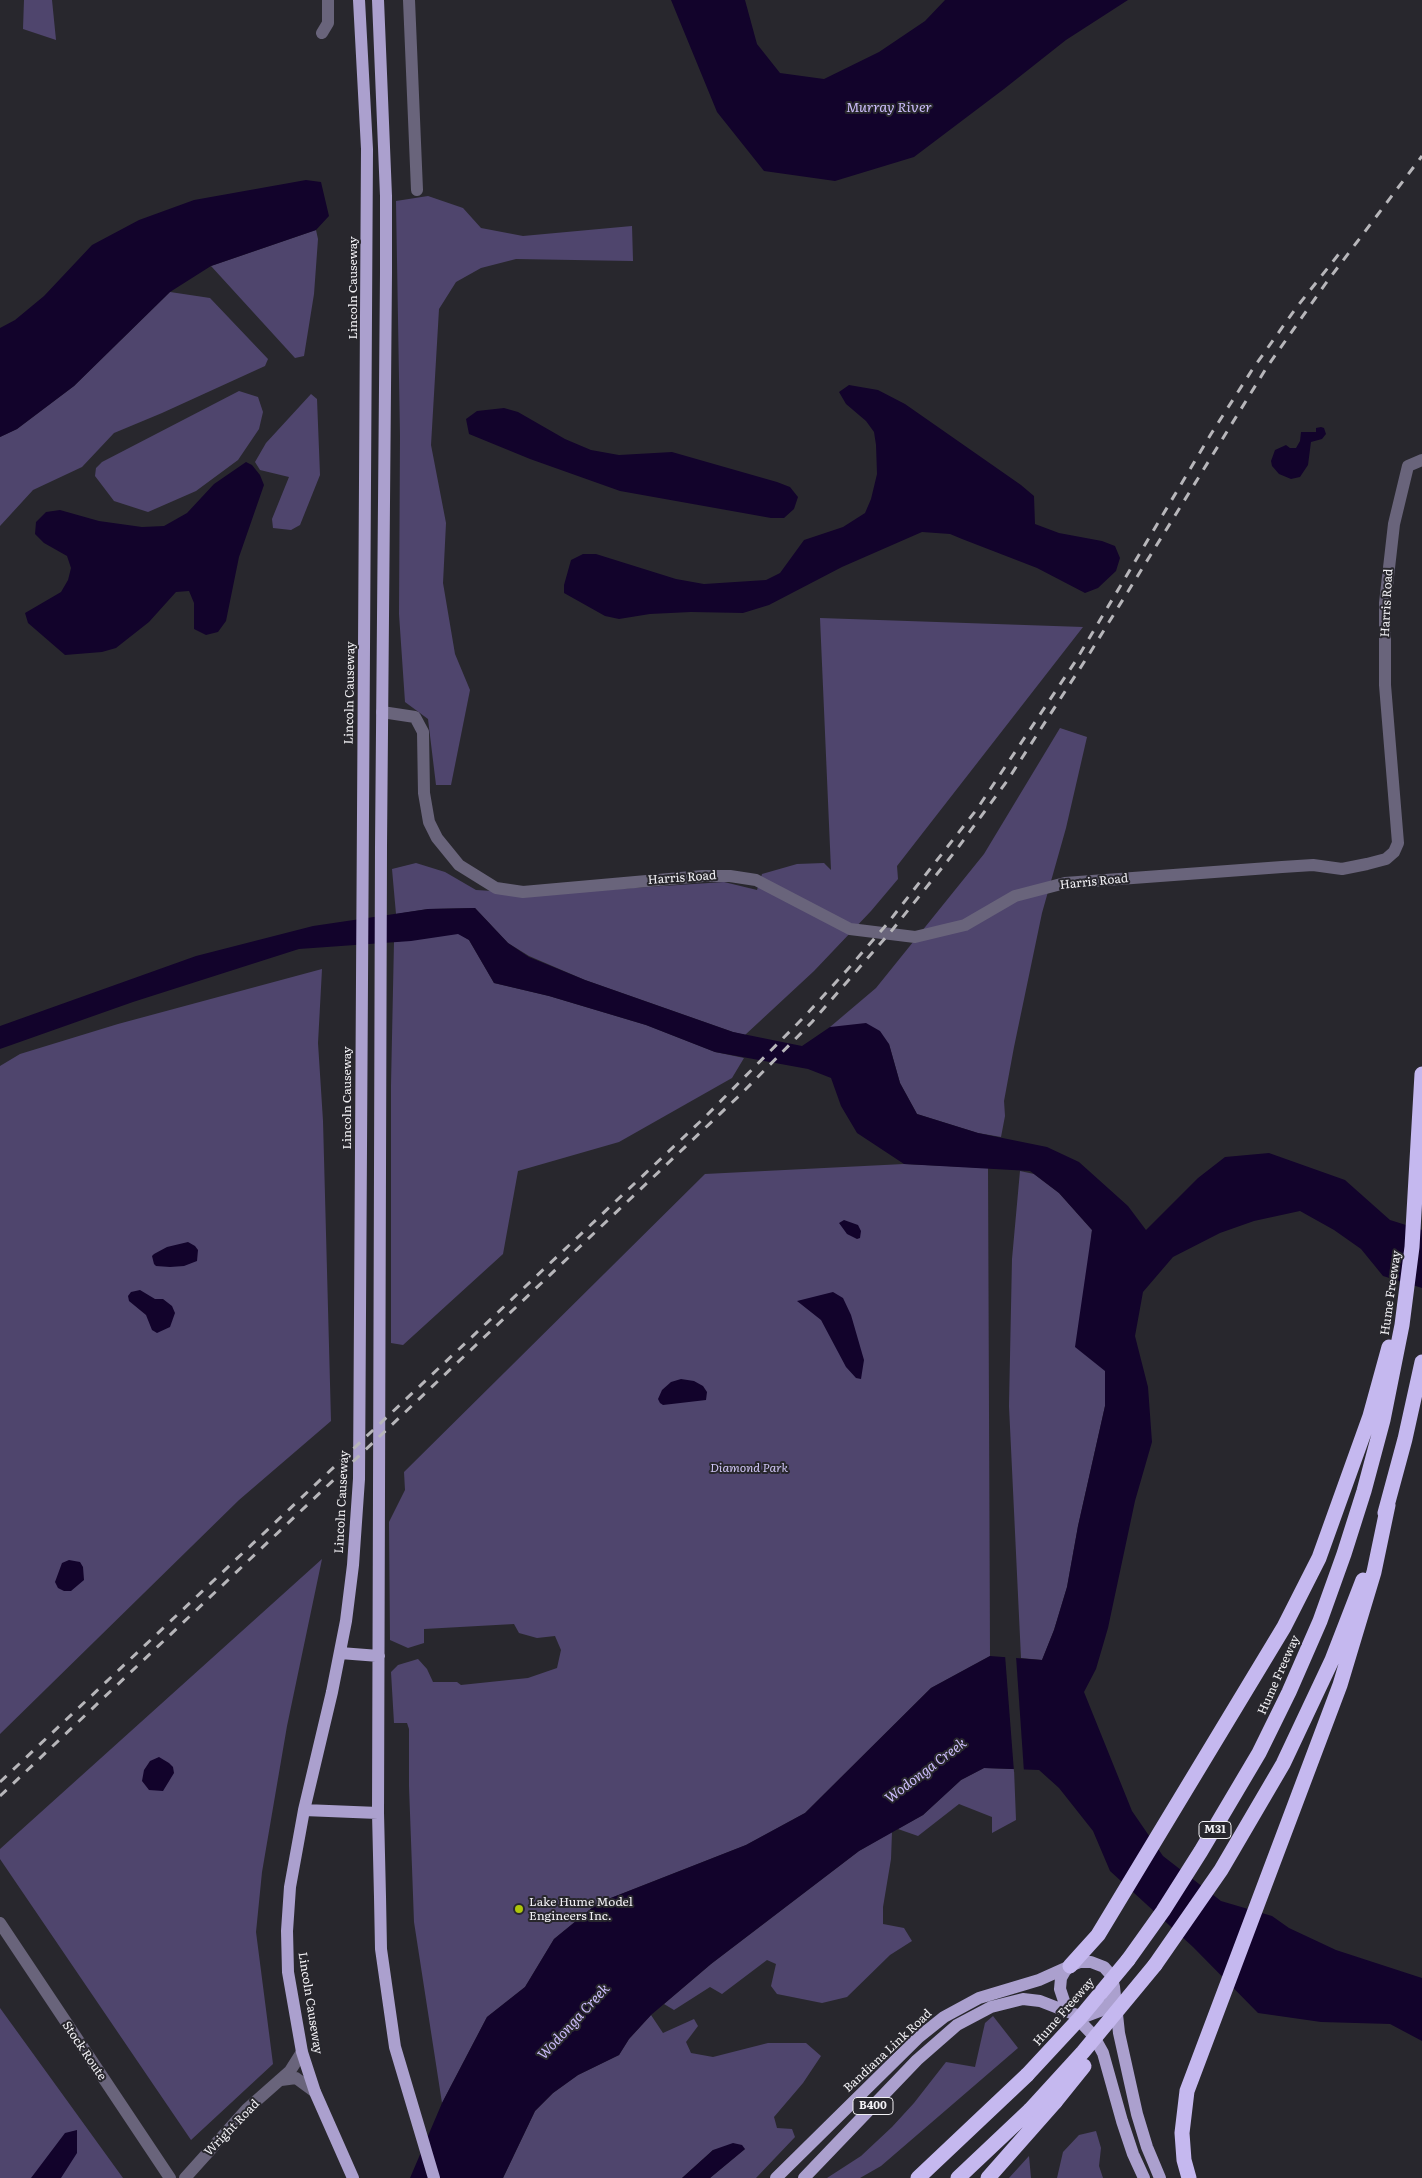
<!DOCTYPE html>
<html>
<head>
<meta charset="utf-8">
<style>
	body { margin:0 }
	canvas { display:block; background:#28272d }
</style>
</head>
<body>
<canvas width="1422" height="2178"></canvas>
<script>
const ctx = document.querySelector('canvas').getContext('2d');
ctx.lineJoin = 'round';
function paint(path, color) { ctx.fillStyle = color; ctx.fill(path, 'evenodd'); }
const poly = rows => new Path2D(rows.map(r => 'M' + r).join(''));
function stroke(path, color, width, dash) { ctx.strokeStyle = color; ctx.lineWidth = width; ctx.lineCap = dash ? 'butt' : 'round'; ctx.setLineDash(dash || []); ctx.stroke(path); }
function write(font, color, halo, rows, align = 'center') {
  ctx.font = font + ' Literata,serif'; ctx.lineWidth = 4; ctx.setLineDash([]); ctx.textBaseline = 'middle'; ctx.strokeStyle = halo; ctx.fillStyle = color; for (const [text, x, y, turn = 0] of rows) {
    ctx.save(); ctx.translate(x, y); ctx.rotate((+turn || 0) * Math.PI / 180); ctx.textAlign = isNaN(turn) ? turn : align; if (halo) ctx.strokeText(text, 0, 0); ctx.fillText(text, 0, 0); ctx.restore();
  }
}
const green = poly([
	[24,0,52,0,56,40,23,29],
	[428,196,463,208,481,228,523,236,632,226,633,261,516,259,481,268,456,282,439,309,431,445,446,523,443,583,455,654,470,690,451,785,436,785,428,719,405,702,399,614,400,436,396,201],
	[316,230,318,239,314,294,304,356,295,358,211,266],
	[170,292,210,298,268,359,265,366,162,413,114,433,82,467,33,490,0,526,0,437,17,429,74,386],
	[239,391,258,397,263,412,259,429,238,460,196,491,148,512,114,501,95,476,96,468,102,462],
	[311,394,317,399,320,475,300,525,291,530,273,528,272,519,289,477,260,470,255,462,266,443],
	[820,618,1083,627,897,866,898,879,871,911,814,971,745,1035,733,1032,585,980,529,956,508,943,475,908,428,909,396,914,392,869,416,863,445,872,476,890,542,894,724,882,757,890,762,874,797,864,824,863,831,870],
	[1060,728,1087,737,1066,828,1042,913,1014,1047,1004,1101,1005,1116,1001,1137,978,1133,917,1114,900,1083,889,1044,830,1027,876,988,984,854],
	[458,933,469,940,494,983,549,996,646,1025,715,1052,744,1058,732,1078,619,1142,518,1171,503,1254,403,1345,391,1343,391,1085,394,942],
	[322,969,318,1043,323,1121,331,1421,239,1500,0,1734,0,1066,20,1054,118,1024],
	[904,1164,988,1168,990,1656,931,1688,805,1813,746,1845,598,1903,554,1939,525,1987,487,2017,442,2103,414,1922,409,1786,409,1729,407,1723,394,1723,391,1672,398,1665,418,1659,427,1669,433,1682,457,1682,461,1685,528,1678,557,1668,561,1650,555,1636,537,1638,519,1633,514,1624,424,1629,424,1643,408,1648,390,1640,389,1522,405,1490,404,1472,705,1174],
	[1020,1171,1034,1174,1059,1193,1092,1230,1088,1270,1105,1371,1105,1406,1078,1526,1067,1587,1054,1630,1042,1660,1021,1658,1009,1406,1012,1259],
	[322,1559,287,1726,262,1872,256,1932,273,2064,191,2140,0,1859,0,1849],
	[984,1768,1014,1769,1016,1820,992,1833,992,1817,959,1804,918,1836,898,1829,923,1815,961,1780],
	[892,1832,891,1859,883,1907,883,1924,904,1928,912,1941,890,1955,847,1997,822,2003,777,1994,771,1986,776,1964,767,1960,722,1994,710,1987,674,2010,664,2004,711,1964,859,1851],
	[0,2008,123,2178,0,2178],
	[651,2015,663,2033,694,2019,698,2026,686,2042,691,2053,713,2057,768,2043,806,2043,821,2056,803,2083,774,2117,777,2128,792,2129,795,2137,756,2178,710,2178,745,2149,713,2150,682,2178,503,2178,535,2111,553,2093,578,2075,619,2055,629,2039],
	[993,2016,1018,2048,881,2166,860,2178,827,2178,861,2156,892,2127,914,2103,946,2062,975,2067,985,2023],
	[1096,2131,1101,2148,1099,2166,1103,2178,1057,2178,1063,2152,1079,2135],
	[1029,2156,1031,2178,1009,2178]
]);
const water = poly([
	[671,0,745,0,757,44,780,73,824,79,879,52,925,21,945,0,1128,0,1066,40,1004,89,914,157,835,181,764,171,717,112],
	[306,180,321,182,329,216,316,230,211,266,170,292,74,386,17,429,0,437,0,328,15,320,44,296,92,245,139,220,194,200],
	[849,385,878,390,905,404,1021,485,1034,496,1035,524,1059,533,1102,541,1115,546,1120,558,1116,571,1098,588,1085,593,1037,568,962,539,950,534,922,532,842,567,769,605,743,613,691,612,650,614,619,619,605,616,564,593,564,585,571,560,583,554,596,554,676,579,704,584,766,580,780,573,804,540,843,527,865,513,871,499,877,474,876,445,874,432,866,421,846,404,839,392],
	[504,408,518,412,565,439,591,450,619,455,672,452,777,482,790,487,798,497,794,509,784,518,771,518,620,491,530,459,469,434,466,419,477,411],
	[1321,427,1324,428,1326,434,1322,439,1311,442,1308,465,1300,477,1291,479,1279,474,1272,466,1271,461,1275,450,1286,445,1290,448,1296,448,1300,441,1301,432,1316,432,1316,428],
	[246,462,252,465,260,475,264,485,239,557,226,621,218,632,206,635,194,629,194,603,189,591,176,592,149,622,116,648,102,652,65,655,28,623,25,613,61,592,68,580,71,568,67,556,44,543,35,534,36,522,46,512,60,510,99,521,142,527,164,526,187,513,214,484],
	[475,908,508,943,529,957,585,980,733,1032,802,1046,830,1027,866,1023,880,1031,889,1044,900,1083,917,1114,978,1133,1047,1147,1079,1162,1128,1206,1146,1230,1198,1178,1225,1157,1269,1153,1345,1180,1390,1220,1422,1230,1422,1288,1383,1276,1361,1249,1334,1230,1300,1211,1254,1221,1220,1233,1173,1257,1143,1292,1135,1336,1148,1387,1152,1442,1135,1501,1108,1628,1096,1669,1084,1692,1132,1811,1163,1856,1221,1901,1272,1916,1289,1928,1336,1950,1422,1978,1422,2041,1390,2024,1321,2022,1258,2013,1193,1947,1110,1871,1093,1831,1059,1788,1039,1770,984,1768,961,1780,923,1815,859,1851,711,1964,651,2015,629,2039,619,2055,578,2075,553,2093,535,2111,503,2178,410,2178,442,2103,487,2017,525,1987,554,1939,598,1903,746,1845,805,1813,931,1688,990,1656,1042,1660,1054,1630,1067,1587,1078,1526,1105,1406,1105,1371,1075,1347,1092,1230,1059,1193,1030,1171,904,1164,857,1133,841,1106,831,1078,808,1069,715,1052,646,1025,549,996,494,983,469,940,458,934,411,941,299,949,133,1002,0,1049,0,1026,196,956,313,926,428,909],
	[844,1220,858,1225,861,1231,860,1238,857,1239,847,1234,839,1223],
	[188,1242,195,1246,198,1250,197,1261,184,1266,170,1267,156,1266,154,1264,152,1256,154,1254,167,1247],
	[140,1290,155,1299,163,1299,172,1306,175,1313,170,1327,157,1333,152,1330,146,1315,129,1301,128,1296,131,1292],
	[833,1292,843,1298,851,1315,864,1360,861,1379,856,1378,846,1367,821,1320,797,1301],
	[681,1379,694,1381,703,1386,707,1392,706,1400,663,1405,660,1403,658,1399,662,1390,671,1382],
	[69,1560,80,1562,83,1567,84,1580,71,1591,64,1591,58,1588,55,1582,62,1563],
	[159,1757,169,1763,173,1767,174,1773,163,1791,149,1790,142,1781,144,1770,150,1761],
	[77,2130,77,2153,61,2178,31,2178,65,2133],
	[733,2143,742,2145,745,2149,710,2178,682,2178,713,2150]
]);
const pier = poly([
	[1005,1655,1016,1656,1024,1772,1014,1772]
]);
const minor = poly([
	[409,0,417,190],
	[322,33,328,23,328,0],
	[382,712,415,717,423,732,424,793,429,822,437,838,459,865,496,888,523,892,703,876,730,876,756,880,850,929,915,937,965,925,1015,896,1065,883,1282,867,1313,865,1342,869,1367,864,1386,859,1394,852,1398,843,1385,685,1385,603,1394,524,1408,466,1422,460],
	[0,1923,170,2178],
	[281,2080,296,2078,315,2092],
	[185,2178,247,2109,290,2071,302,2052]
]);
const major = poly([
	[378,0,386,196,386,273,381,846,378,1813,380,1897,381,1949,395,2047,434,2178],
	[340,1653,379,1656],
	[304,1810,378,1813],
	[1080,1962,1091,1962,1104,1967,1111,1975,1114,1987,1113,1997,1109,2004,1100,2011,1084,2017,1071,2013,1065,2004,1060,1989,1061,1978,1065,1971,1070,1966,1080,1962],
	[1114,1987,1119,2033,1137,2114,1147,2147,1160,2178],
	[1073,2014,1093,2035,1103,2053,1122,2121,1133,2154,1144,2178],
	[353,2178,315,2092,302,2052,288,1972,287,1931,290,1887,304,1810,332,1692,346,1621,353,1565,359,1479,367,149,359,0],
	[776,2178,919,2037,944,2017,979,1998,1039,1980,1068,1967],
	[804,2178,917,2060,957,2025,991,2007,1023,1999,1040,2001,1071,2013]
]);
const highway = poly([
	[1385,1513,1405,1439,1422,1362],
	[1128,1960,1163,1911,1201,1851,1259,1753,1289,1692,1320,1621,1344,1554,1364,1491,1383,1420,1402,1325,1412,1247,1422,1074],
	[1155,1965,1221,1870,1283,1764,1332,1660,1363,1580],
	[1070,1966,1098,1935,1284,1627,1319,1558,1370,1416,1389,1347],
	[918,2178,1027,2075],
	[958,2178,1030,2110],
	[988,2178,1055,2102],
	[1189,2178,1184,2160,1182,2133,1187,2091,1340,1685,1374,1572,1388,1505]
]);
const rail = poly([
	[0,1782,704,1118,805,1016,847,970,887,924,977,809,1075,662,1211,434,1252,370,1296,308,1342,250],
	[0,1796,742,1093,812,1022,893,929,957,849,1007,781,1088,656,1267,367,1326,283,1422,156]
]);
const highwayBridge = poly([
	[1027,2075,1079,2019,1128,1960],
	[1055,2102,1084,2066],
	[1030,2110,1083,2052,1155,1965]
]);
const markers = [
	[519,1909,5,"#aec60a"]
];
const shields = [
	[1215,1830,32],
	[873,2106,40]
];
const shieldNames = [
	["M31",1215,1830],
	["B400",873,2106]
];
const streetNames = [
	["Lincoln Causeway",353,288,-90],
	["Harris Road",1387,603,-87],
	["Lincoln Causeway",350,693,-89],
	["Harris Road",682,878,-4],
	["Harris Road",1094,882,-6],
	["Lincoln Causeway",347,1098,-90],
	["Hume Freeway",1391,1293,-82],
	["Lincoln Causeway",342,1502,-87],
	["Hume Freeway",1279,1675,-66],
	["Lincoln Causeway",310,2003,81],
	["Hume Freeway",1064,2012,-49],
	["Stock Route",84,2051,56],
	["Bandiana Link Road",888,2051,-43],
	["Wright Road",232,2128,-46]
];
const parkNames = [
	["Diamond Park",749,1468]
];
const poiNames = [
	["Lake Hume Model",529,1902],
	["Engineers Inc.",529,1916]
];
const waterNames = [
	["Murray River",889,108],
	["Wodonga Creek",926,1771,-37],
	["Wodonga Creek",574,2022,-47]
];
paint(green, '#4f456d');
paint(water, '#12032b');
paint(pier, '#28272d');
stroke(minor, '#69647b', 12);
stroke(major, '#aba0ce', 12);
stroke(highway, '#c5b8ef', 15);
stroke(rail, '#b7b6ba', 3, [9, 9]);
stroke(highwayBridge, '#c5b8ef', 15);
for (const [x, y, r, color] of markers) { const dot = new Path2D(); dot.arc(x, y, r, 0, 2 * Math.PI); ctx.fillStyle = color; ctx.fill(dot); stroke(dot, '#28272d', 2); }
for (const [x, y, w] of shields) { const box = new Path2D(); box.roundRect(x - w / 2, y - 8.5, w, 17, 4); ctx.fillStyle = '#28272d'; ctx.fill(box); stroke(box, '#f2f1f5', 1); }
write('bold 11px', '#f2f1f5', null, shieldNames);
write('12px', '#f2f1f5', '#28272d', streetNames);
write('italic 12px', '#cfc5f4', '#28272d', parkNames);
write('12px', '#f2f1f5', '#28272d', poiNames, 'left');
write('italic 14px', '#cbbcfa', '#28272d', waterNames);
</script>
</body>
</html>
